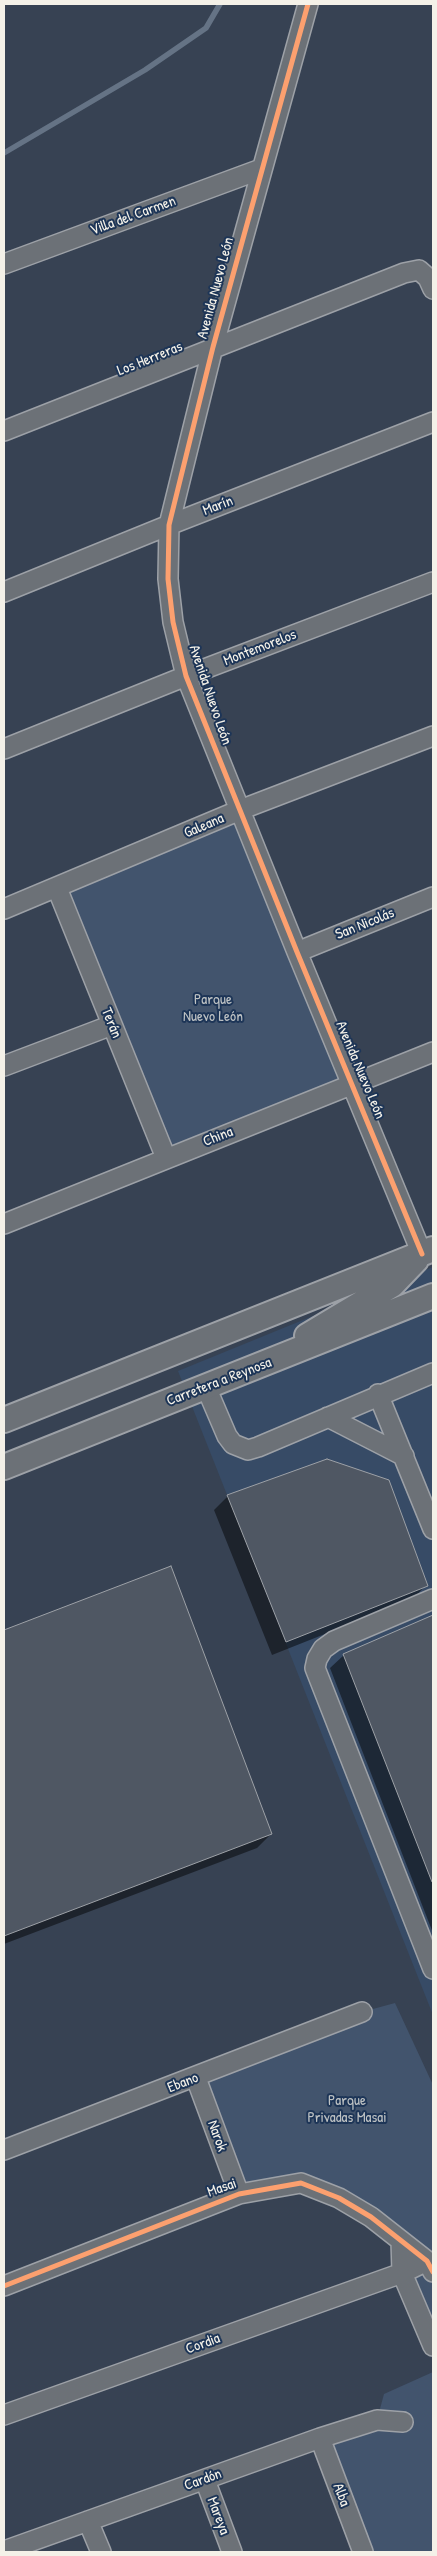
<!DOCTYPE html>
<html>
<head>
<meta charset="utf-8">
<style>
	body { margin:0 }
	#map { position:relative; width:437px; height:2556px; overflow:hidden; background:#374253; font-family:"Patrick Hand",sans-serif }
	canvas { display:block }
	.frame { position:absolute; inset:0; border:5px solid #f4f1e8; pointer-events:none }
</style>
</head>
<body>
<div id="map">
<canvas width="437" height="2556"></canvas>
<div class="frame"></div>
</div>
<script>
const ctx = document.querySelector('canvas').getContext('2d');
ctx.lineJoin = 'round';
function paint(path, color) { ctx.fillStyle = color; ctx.fill(path, 'evenodd'); }
const poly = rows => new Path2D(rows.map(r => 'M' + r).join(''));
function stroke(path, color, width, dash) { ctx.strokeStyle = color; ctx.lineWidth = width; ctx.lineCap = dash ? 'butt' : 'round'; ctx.setLineDash(dash || []); ctx.stroke(path); }
function write(font, color, halo, rows, align = 'center') {
  ctx.font = font + ' "Patrick Hand",sans-serif'; ctx.lineWidth = 4; ctx.setLineDash([]); ctx.textBaseline = 'middle'; ctx.strokeStyle = halo; ctx.fillStyle = color; for (const [text, x, y, turn = 0] of rows) {
    ctx.save(); ctx.translate(x, y); ctx.rotate((+turn || 0) * Math.PI / 180); ctx.textAlign = isNaN(turn) ? turn : align; if (halo) ctx.strokeText(text, 0, 0); ctx.fillText(text, 0, 0); ctx.restore();
  }
}
const built = poly([
	[433,1267,433,2015,178,1371]
]);
const green = poly([
	[240,810,353,1084,166,1158,57,888],
	[395,2003,433,2085,433,2346,401,2241,301,2183,239,2194,196,2078,362,2012],
	[433,2372,433,2552,363,2552,320,2438,377,2420,384,2394]
]);
const shadow = poly([
	[228,1496,426,1585,413,1599,272,1655,214,1510],
	[170,1568,271,1834,257,1848,4,1944,4,1631],
	[433,1616,433,1933,330,1668,344,1655]
]);
const stream = poly([
	[4,153,145,70,206,28,220,4]
]);
const building = poly([
	[327,1459,389,1480,428,1586,286,1642,227,1495,327,1459],
	[171,1566,272,1834,4,1936,4,1630,171,1566],
	[433,1615,433,1882,432,1882,343,1654,433,1615]
]);
const minor = poly([
	[308,4,213,347,169,525,168,579,173,622,186,676,297,952,422,1254],
	[4,264,261,169],
	[4,431,404,273,419,270,428,278,433,289],
	[4,592,169,525,433,422],
	[4,749,186,676,433,582],
	[57,888,166,1158],
	[4,909,240,810,433,736],
	[297,952,433,897],
	[4,1066,112,1025],
	[4,1224,433,1052],
	[206,1387,227,1436,233,1444,248,1450,258,1447,433,1373],
	[378,1394,433,1529],
	[328,1417,404,1456],
	[433,1599,334,1641,323,1649,317,1659,315,1668,433,1969],
	[196,2078,239,2194],
	[4,2150,362,2012],
	[401,2241,402,2273,433,2346],
	[4,2286,239,2194,301,2183,339,2198,371,2217,427,2261,433,2272],
	[4,2415,402,2273,427,2261],
	[320,2438,363,2552],
	[205,2480,232,2552],
	[88,2521,101,2552],
	[4,2551,320,2438,377,2420,403,2422]
]);
const major = poly([
	[307,1336,392,1285,416,1260],
	[4,1420,433,1249],
	[4,1467,433,1296]
]);
const cycleway = poly([
	[308,4,213,347,169,525,168,579,173,622,186,676,297,952,422,1254],
	[4,2286,239,2194,301,2183,339,2198,371,2217,427,2261,433,2272]
]);
const streetNames = [
	["Villa del Carmen",133,216,-20],
	["Avenida Nuevo León",216,288,-75],
	["Los Herreras",150,359,-22],
	["Marín",218,506,-21],
	["Montemorelos",260,648,-21],
	["Avenida Nuevo León",210,695,71],
	["Galeana",204,826,-23],
	["San Nicolás",365,924,-22],
	["Terán",111,1023,68],
	["Avenida Nuevo León",360,1070,67],
	["China",218,1137,-21],
	["Carretera a Reynosa",219,1382,-21],
	["Ebano",183,2083,-21],
	["Narok",217,2136,70],
	["Masai",222,2188,-19],
	["Cordia",203,2344,-20],
	["Cardón",203,2480,-20],
	["Alba",341,2495,69],
	["Mareya",218,2516,69]
];
const parkNames = [
	["Parque",213,1000],
	["Nuevo León",213,1017],
	["Parque",347,2101],
	["Privadas Masai",347,2118]
];
paint(built, '#374b66');
paint(green, '#42546d');
paint(shadow, '#0007');
stroke(stream, '#657385', 5.5);
paint(building, '#4f5763');
stroke(building, '#9da1a7', 1);
stroke(minor, '#9da1a7', 22);
stroke(major, '#9da1a7', 28);
stroke(minor, '#6c7177', 19);
stroke(major, '#6c7177', 24);
stroke(cycleway, '#fca06f', 5);
write('15px', '#f4f1e8', '#1d3557', streetNames);
write('15px', '#bfc3c4', '#1d3557', parkNames);
</script>
</body>
</html>
